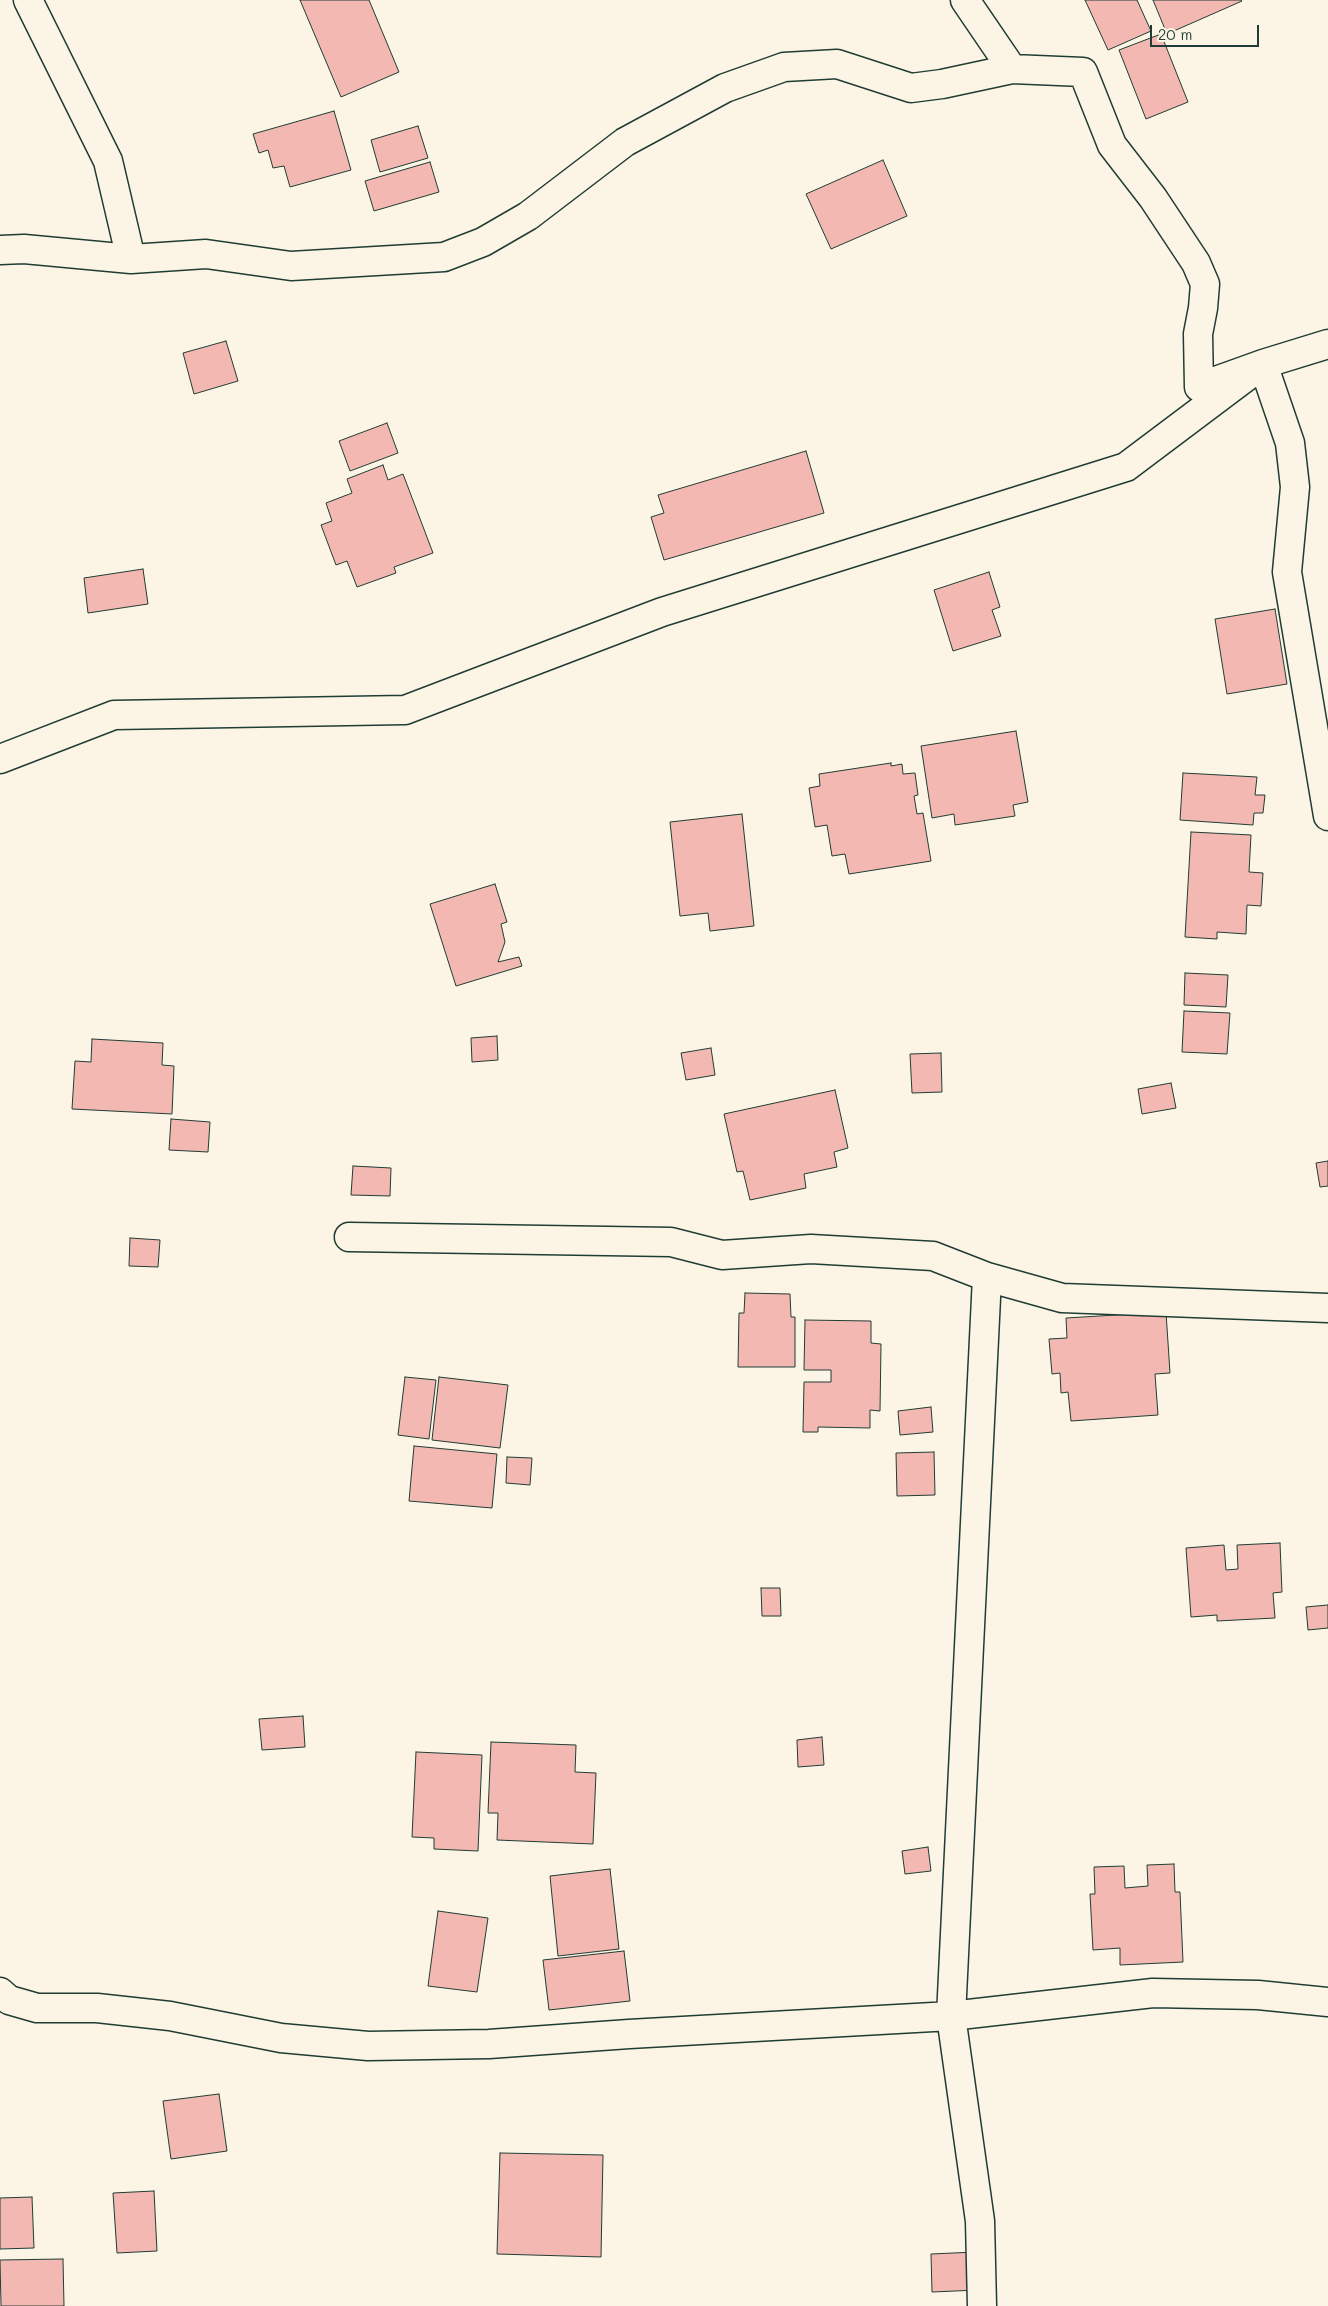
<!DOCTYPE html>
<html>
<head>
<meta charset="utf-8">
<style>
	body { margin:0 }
	#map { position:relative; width:1328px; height:2306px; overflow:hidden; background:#fcf5e5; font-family:Mali,sans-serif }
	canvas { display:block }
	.scale { position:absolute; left:1150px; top:25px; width:109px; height:22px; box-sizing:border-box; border:2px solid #1f3d34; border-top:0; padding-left:6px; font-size:15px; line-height:18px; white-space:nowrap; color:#1f3d34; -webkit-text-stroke:4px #fcf5e5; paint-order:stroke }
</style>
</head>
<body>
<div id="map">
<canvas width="1328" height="2306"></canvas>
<div class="scale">20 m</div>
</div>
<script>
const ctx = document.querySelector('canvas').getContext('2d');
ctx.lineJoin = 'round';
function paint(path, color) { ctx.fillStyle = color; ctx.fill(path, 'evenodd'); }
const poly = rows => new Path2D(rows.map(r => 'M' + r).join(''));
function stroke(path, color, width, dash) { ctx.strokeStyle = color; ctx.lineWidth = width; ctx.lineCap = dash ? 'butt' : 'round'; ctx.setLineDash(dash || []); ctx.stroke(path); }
const building = poly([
	[300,0,369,0,399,72,341,97,300,0],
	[1085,0,1137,0,1151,31,1108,50,1085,0],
	[1153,0,1241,0,1242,1,1167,34,1153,0],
	[1161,34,1188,102,1146,119,1119,50,1161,34],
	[334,111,351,170,290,187,284,166,273,168,268,150,259,153,253,134,334,111],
	[418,126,428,158,380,172,371,140,418,126],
	[883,160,907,216,831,249,806,194,883,160],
	[430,162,439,192,374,211,365,181,430,162],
	[226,341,238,381,194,394,183,353,226,341],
	[387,423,398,453,350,471,339,441,387,423],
	[806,451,824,513,664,560,651,517,664,513,658,495,806,451],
	[383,465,388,480,403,474,433,553,394,567,396,573,357,587,347,561,336,565,321,525,332,521,326,503,352,493,347,479,383,465],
	[143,569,148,604,88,613,84,578,143,569],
	[989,572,1000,607,992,610,1001,636,953,651,934,590,989,572],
	[1275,609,1287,684,1227,694,1215,619,1275,609],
	[1016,731,1028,802,1013,805,1015,816,955,825,954,814,932,818,921,746,1016,731],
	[891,763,891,766,902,764,903,774,915,773,918,795,914,796,917,814,923,813,931,861,849,874,845,854,832,856,827,825,815,827,809,788,820,786,819,774,891,763],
	[1183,773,1257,777,1255,795,1265,795,1263,813,1254,813,1253,825,1180,820,1183,773],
	[742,814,754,926,710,931,708,913,680,916,670,822,742,814],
	[1191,832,1251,835,1249,872,1263,873,1261,906,1247,905,1246,934,1217,932,1217,939,1185,937,1191,832],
	[495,884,507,922,501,924,505,942,498,962,519,957,522,966,456,986,430,904,495,884],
	[1185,973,1228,975,1226,1007,1184,1005,1185,973],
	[1184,1011,1230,1013,1227,1054,1182,1052,1184,1011],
	[497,1036,498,1060,472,1062,471,1038,497,1036],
	[92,1039,163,1043,162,1065,174,1066,172,1114,72,1109,75,1061,91,1062,92,1039],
	[711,1048,715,1075,686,1080,681,1053,711,1048],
	[941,1053,942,1092,912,1093,910,1054,941,1053],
	[1171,1083,1176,1108,1142,1114,1138,1089,1171,1083],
	[835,1090,848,1148,834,1152,837,1167,804,1174,806,1188,750,1200,743,1171,737,1172,724,1114,835,1090],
	[171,1119,210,1122,208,1152,169,1150,171,1119],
	[1328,1161,1328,1186,1320,1187,1316,1163,1328,1161],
	[353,1166,391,1168,390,1196,351,1195,353,1166],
	[130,1238,160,1240,158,1267,129,1266,130,1238],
	[745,1293,790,1294,791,1317,795,1317,795,1367,738,1367,739,1313,744,1313,745,1293],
	[1166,1312,1170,1373,1155,1374,1158,1415,1071,1421,1068,1392,1061,1393,1060,1373,1052,1374,1049,1339,1067,1338,1066,1318,1166,1312],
	[805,1320,871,1321,871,1343,881,1344,880,1411,870,1410,870,1428,818,1427,818,1432,803,1432,804,1382,831,1382,831,1370,804,1370,805,1320],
	[405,1377,436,1380,429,1439,398,1435,405,1377],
	[439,1377,508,1385,500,1448,432,1440,439,1377],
	[931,1407,933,1432,900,1435,898,1411,931,1407],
	[414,1446,497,1454,492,1508,409,1501,414,1446],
	[934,1452,935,1495,897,1496,896,1453,934,1452],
	[507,1457,532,1458,530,1485,506,1483,507,1457],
	[1280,1543,1282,1592,1273,1593,1275,1618,1217,1621,1217,1615,1191,1617,1186,1548,1224,1545,1226,1570,1238,1569,1237,1545,1280,1543],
	[761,1588,780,1588,781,1616,762,1616,761,1588],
	[1328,1605,1328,1628,1308,1630,1306,1607,1328,1605],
	[303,1716,305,1747,262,1750,259,1719,303,1716],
	[822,1737,824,1765,798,1767,797,1740,822,1737],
	[491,1742,576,1745,575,1772,596,1773,593,1844,497,1840,498,1813,488,1813,491,1742],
	[416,1752,482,1755,478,1851,434,1849,434,1838,412,1837,416,1752],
	[928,1847,931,1871,905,1874,902,1851,928,1847],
	[1174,1864,1175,1892,1180,1892,1183,1962,1120,1965,1120,1948,1093,1950,1090,1894,1095,1894,1094,1867,1124,1866,1125,1888,1148,1886,1147,1865,1174,1864],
	[610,1869,619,1949,558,1956,550,1876,610,1869],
	[438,1911,488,1918,477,1992,428,1986,438,1911],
	[624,1951,630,2001,549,2010,543,1960,624,1951],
	[219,2094,227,2151,171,2159,163,2101,219,2094],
	[500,2153,603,2155,601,2257,497,2254,500,2153],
	[154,2191,157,2251,117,2253,113,2193,154,2191],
	[32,2197,34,2248,0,2249,0,2198,32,2197],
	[976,2252,978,2290,932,2292,931,2254,976,2252],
	[63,2259,64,2306,1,2306,0,2260,63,2259]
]);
const street = poly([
	[28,0,108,161,131,259],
	[965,0,1012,69],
	[0,250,24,249,131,259,206,254,291,266,444,257,483,242,528,216,625,142,725,88,784,67,837,64,911,88,942,84,1012,69,1083,72,1112,145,1153,198,1196,263,1205,284,1203,308,1198,334,1199,387,1263,364,1290,443,1295,487,1287,572,1328,816],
	[0,759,114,715,405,710,662,612,1126,467,1263,364,1328,344],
	[349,1237,671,1242,722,1255,811,1249,933,1256,987,1277,1062,1298,1328,1308],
	[0,1992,9,2000,37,2008,97,2008,170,2016,281,2038,368,2046,489,2044,629,2034,951,2016,1153,1993,1258,1995,1328,2002],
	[982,2306,980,2221,951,2016,987,1277]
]);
paint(building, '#f3b8b1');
stroke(building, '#1f3d34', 1);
stroke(street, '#1f3d34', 31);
stroke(street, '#fcf5e5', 28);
</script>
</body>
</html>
